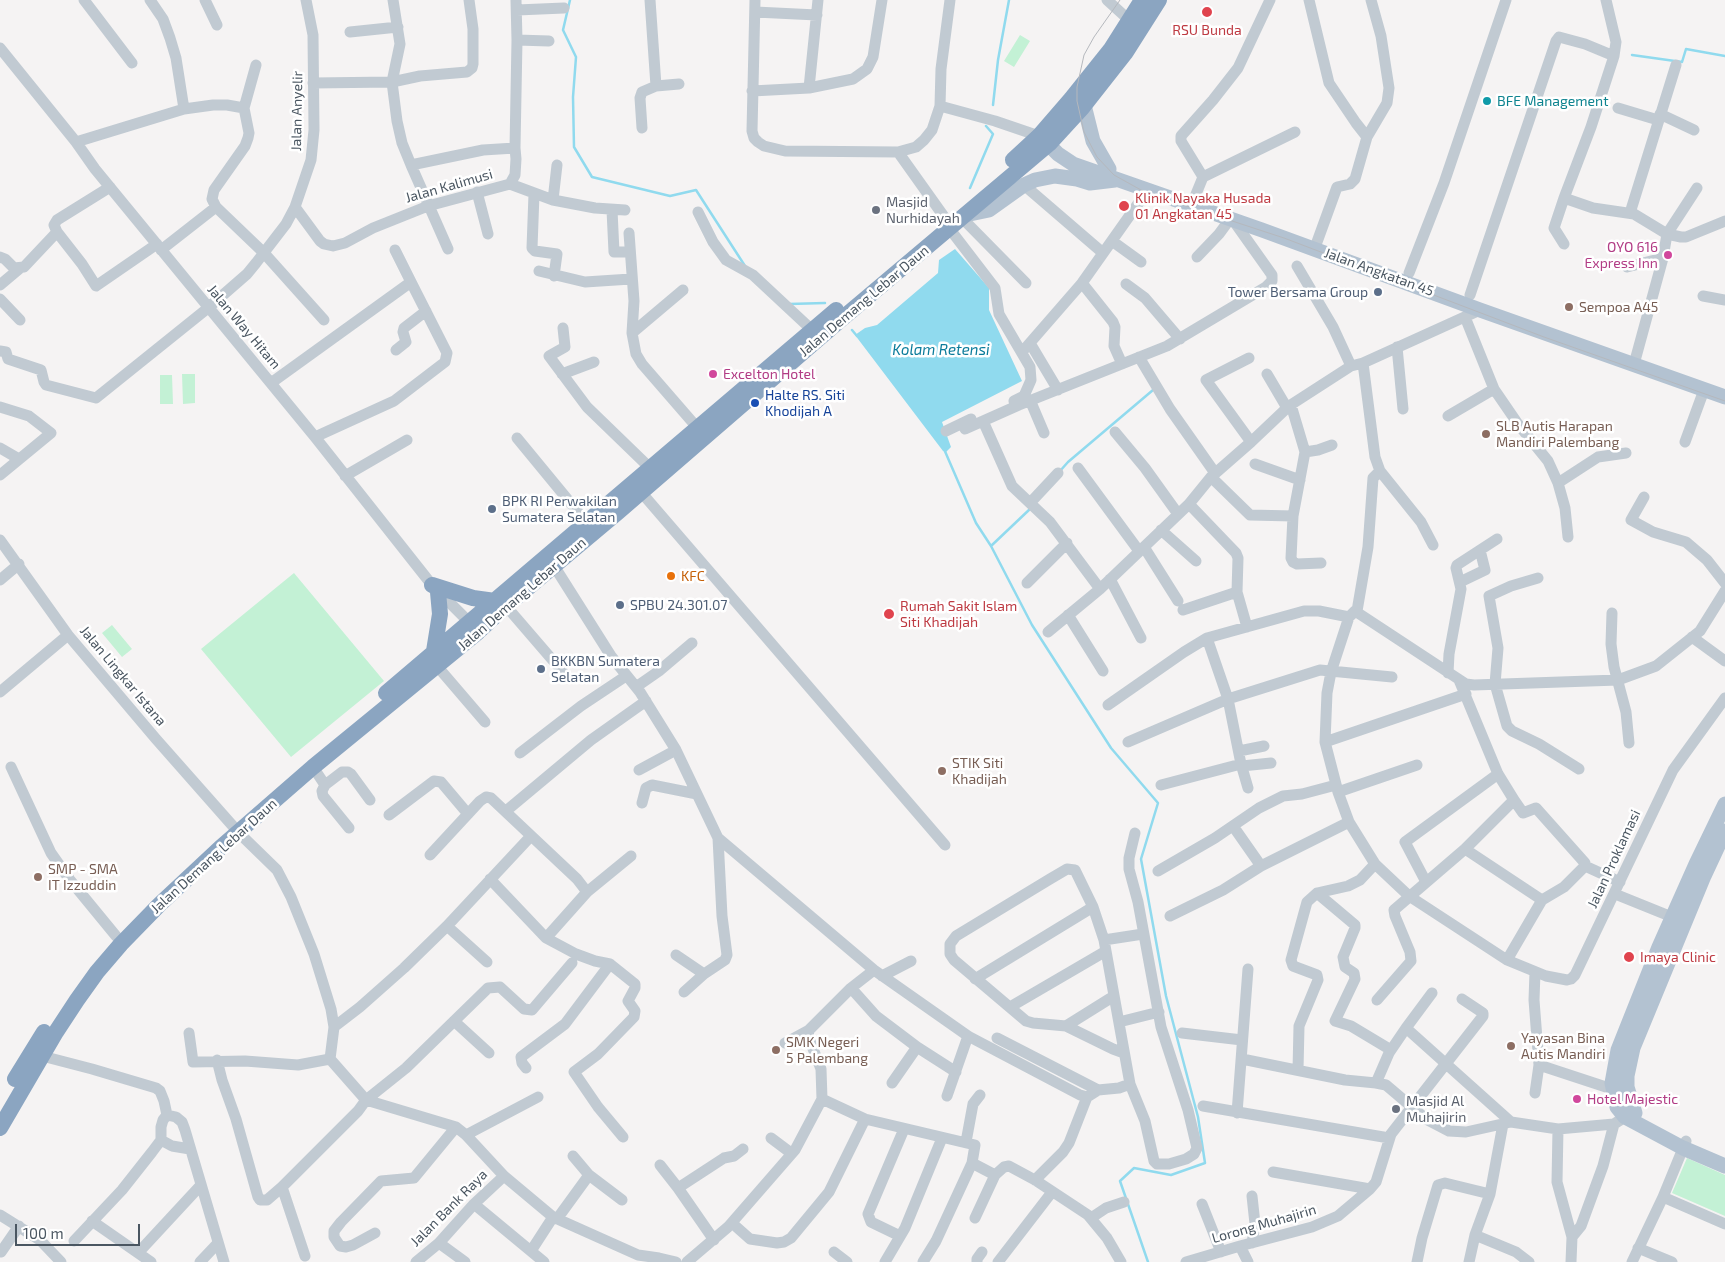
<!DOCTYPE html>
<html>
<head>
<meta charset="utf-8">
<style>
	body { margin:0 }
	#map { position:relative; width:1725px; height:1262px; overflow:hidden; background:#f5f3f3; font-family:"Exo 2",sans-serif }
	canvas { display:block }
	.scale { position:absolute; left:15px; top:1224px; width:125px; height:22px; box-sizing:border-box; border:2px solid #4a5661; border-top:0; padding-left:6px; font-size:15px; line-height:18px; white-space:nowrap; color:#4a5661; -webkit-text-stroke:4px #fff; paint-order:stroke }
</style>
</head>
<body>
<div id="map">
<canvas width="1725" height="1262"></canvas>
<div class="scale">100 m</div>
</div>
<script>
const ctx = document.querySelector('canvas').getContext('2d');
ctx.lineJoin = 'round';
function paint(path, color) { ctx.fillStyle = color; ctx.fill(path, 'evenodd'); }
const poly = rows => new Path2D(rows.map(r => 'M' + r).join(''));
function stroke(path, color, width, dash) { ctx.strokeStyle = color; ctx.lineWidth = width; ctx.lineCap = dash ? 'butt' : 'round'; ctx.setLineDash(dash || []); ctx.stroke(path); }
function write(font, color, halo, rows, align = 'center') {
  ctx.font = font + ' "Exo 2",sans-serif'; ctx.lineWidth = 5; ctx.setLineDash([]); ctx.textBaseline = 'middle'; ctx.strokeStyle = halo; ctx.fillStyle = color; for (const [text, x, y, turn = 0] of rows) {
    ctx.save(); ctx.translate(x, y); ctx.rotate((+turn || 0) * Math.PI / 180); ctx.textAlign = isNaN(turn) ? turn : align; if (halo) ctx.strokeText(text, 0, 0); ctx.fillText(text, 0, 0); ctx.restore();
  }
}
const green = poly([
	[1020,35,1030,41,1014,67,1004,61],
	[182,374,195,374,195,403,183,404],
	[160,375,172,375,173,404,160,404],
	[294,573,384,681,291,757,201,649],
	[112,625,132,649,122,657,102,633],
	[1687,1158,1725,1175,1725,1216,1672,1193]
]);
const water = poly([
	[955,249,989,288,989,310,1022,381,942,422,951,447,946,452,943,451,855,335,865,328,877,325,938,273,939,260]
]);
const stream = poly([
	[570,0,563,30,576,57,573,97,574,147,592,177,670,196,696,190,745,266],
	[1632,55,1682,62,1686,49,1725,56],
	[993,105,998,60,1009,0],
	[970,188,993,134,986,126],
	[789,304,825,303],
	[852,330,857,336],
	[944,449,976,523,991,546,1032,625,1111,748,1158,803,1141,859,1166,996,1198,1117,1205,1163,1171,1175,1134,1168,1120,1181,1148,1262],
	[1060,471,1068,462,1153,390],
	[991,546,1030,509]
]);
const minor = poly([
	[84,0,132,63],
	[150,0,163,19,170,38,176,58,184,109],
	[205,0,217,25],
	[393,0,400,44,392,82,397,121,402,143,411,165,448,249],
	[650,0,656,86],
	[755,0,752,131,754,138,758,142,764,146,785,151,898,152,916,147,924,140,932,130,940,106,941,69,950,0],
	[1107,0,1129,20],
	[1309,0,1329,83,1356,123,1367,137,1355,179,1350,184,1337,187,1317,242],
	[1606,0,1616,42,1614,56],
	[517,10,564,8],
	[755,12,817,15],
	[350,32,398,27],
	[517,40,549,41],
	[0,48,76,142,95,169,315,437,432,585,474,627],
	[313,83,392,82,420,76,467,72,472,68,473,64,473,29,469,0],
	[809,88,818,0],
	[752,91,809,88,853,79,867,69,873,57,882,0],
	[940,106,995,121,1039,136],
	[244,108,256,65],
	[1618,108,1658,120],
	[1660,114,1694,130],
	[642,128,640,98,642,92,656,86,679,84],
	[1367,137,1387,103,1389,88,1381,36,1371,0],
	[76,142,184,109,213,105,227,105,244,108,249,133,248,138,245,146,214,190,212,199,216,207,264,253,324,320],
	[898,152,945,218],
	[411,165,483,150,515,148],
	[1203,177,1295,132],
	[510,184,553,200,595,208,625,210],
	[1024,185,1103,253],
	[477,192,488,234],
	[534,194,532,248,535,251,557,254,554,276],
	[1564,198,1554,228,1564,244],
	[1194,199,1203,177,1181,141,1181,136,1213,100,1238,68,1270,0],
	[553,200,557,165],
	[295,207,320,241,324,244,333,246,345,243,373,228,428,206,510,184,515,175,516,159,515,148,517,40,516,0],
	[612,210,614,252,629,252],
	[698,212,713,242,726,260,753,275,812,330],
	[1630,213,1676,65],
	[962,218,1026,283],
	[949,228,995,288,999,314,1030,367,1031,380,1024,396,1014,401],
	[57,232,82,264,96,286,157,244],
	[629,233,634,301,632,333,636,354,642,364,701,432],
	[1112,241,1141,262],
	[161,250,216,207],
	[395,250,411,282],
	[0,257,5,259,14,268,24,267,57,232,54,225,57,220,110,187],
	[1197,257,1219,234,1230,219],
	[1297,266,1333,327,1351,366],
	[1627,267,1663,258],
	[539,271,585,282,631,279],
	[1409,273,1444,183,1506,0],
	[1082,283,1113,322,1115,327,1114,346,1122,364],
	[1126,284,1145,298,1180,339],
	[0,285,19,269],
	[1470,295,1556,41,1559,37,1585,44,1614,56,1591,127,1564,198,1593,208,1634,214,1667,234,1681,237,1686,237,1725,221],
	[1703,296,1725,300],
	[0,299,20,320],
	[1465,317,1494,389,1518,424,1548,461,1558,483,1565,508,1568,537],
	[563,328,565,347,549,356,587,407,650,468],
	[632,333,683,290],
	[1030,343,1058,390],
	[1397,347,1403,409],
	[396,350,406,342,403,332,404,328,426,311],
	[0,351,6,352,8,359,41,370,44,382,46,385,96,398,208,308,247,274,256,263,286,224,295,207,311,160,314,130,313,35,306,0],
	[1022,352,1082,283,1147,191],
	[1139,357,1170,409,1215,473],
	[1636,357,1663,258,1667,234,1697,188],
	[1249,358,1206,380,1251,442],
	[1363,363,1375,457,1380,471,1421,522,1433,545],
	[562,374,594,362],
	[1267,374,1287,408],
	[271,383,411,282,447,353,445,362,394,401,315,437],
	[1030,400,1044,433],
	[1291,405,1305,452,1293,516,1291,558,1293,562,1297,564,1321,563],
	[0,407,29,416,51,433,0,475],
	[1448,416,1494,389],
	[983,421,1012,486,1050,522,1100,589],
	[965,429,1019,405,1167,346,1266,287,1272,281,1272,275,1233,220],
	[946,431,971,419],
	[1115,432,1145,468,1178,514],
	[517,438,587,523],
	[1685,442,1704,390],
	[0,448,19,459],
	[1305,452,1318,450,1332,445],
	[1255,464,1300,480],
	[1078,468,1139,551],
	[345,476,407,440],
	[1211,477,1250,515,1293,516],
	[1558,483,1598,457,1626,453],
	[641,492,945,845],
	[1644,497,1631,520,1653,532,1686,542,1707,560,1725,583],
	[1030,503,1058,473],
	[1189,504,1236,553,1238,558,1237,592,1247,627],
	[1161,530,1196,561],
	[0,540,68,635,156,739,239,833,277,870,291,897,314,954,331,1009,334,1027,330,1059,366,1100,456,1127,466,1135,504,1176,553,1217,638,1255,659,1258,676,1262],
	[1144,547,1178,601],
	[551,561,611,656,640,692,676,750,718,838,874,970,968,1036,1080,1095,1087,1097,1098,1090,1119,1088,1130,1084],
	[1538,578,1511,586,1489,596,1498,648,1495,684,1507,726,1512,731,1539,744,1579,769],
	[1110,579,1141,638],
	[0,580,19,564],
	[1460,582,1485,570,1480,550],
	[1027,583,1067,543],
	[1725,591,1700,631,1656,666,1618,680,1474,685,1466,684,1355,611,1349,617,1331,672,1327,693,1325,742,1338,792,1349,822,1375,864,1409,896,1507,960,1546,976,1567,980,1571,979,1575,975,1673,770,1725,698],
	[506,606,568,678],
	[1183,610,1237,592],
	[1357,611,1368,547,1373,478,1380,471],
	[1612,613,1611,644,1614,667,1626,712,1629,743],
	[1068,615,1103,671],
	[1048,632,1100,589,1189,504,1211,477,1251,442,1289,406,1351,366,1363,363,1480,310],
	[1692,637,1725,661],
	[437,666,485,722],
	[1448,673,1449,654,1461,589,1456,568,1457,565,1497,539],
	[636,687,659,671,692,643],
	[0,692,68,635],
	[1108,705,1184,652,1207,638,1304,611,1319,611,1349,617],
	[1128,742,1228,699,1320,670,1392,677],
	[1325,742,1466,694],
	[1239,751,1264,746],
	[520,753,581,706,626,676],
	[1241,764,1248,788],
	[1242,766,1271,763],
	[11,767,51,853,70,880,116,936],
	[313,767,325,785,322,791,323,796,349,828],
	[639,770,676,750],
	[325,785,342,772,348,772,351,774,370,800],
	[1161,785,1241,764,1228,699,1207,638],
	[1338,792,1417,765],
	[642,803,646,788,652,785,697,794],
	[506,811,591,740,646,701],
	[389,815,434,781,441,782,468,814],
	[1233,826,1261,866],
	[1465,849,1542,900],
	[430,855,480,801,486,797,491,798,577,879,587,892,546,938],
	[1585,866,1620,882],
	[1158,871,1215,838,1259,808,1283,796,1302,794,1336,785],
	[490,879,546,938,576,954,595,961,610,964,635,984,635,988,628,1001,635,1011,634,1017,598,1054,574,1072,598,1107,623,1137],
	[1426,882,1405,842,1498,774],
	[587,892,631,856],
	[1317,893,1355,925,1355,928,1343,957,1345,967,1354,973,1355,979,1335,1021,1351,1026,1391,1050],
	[1615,894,1672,917],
	[1170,916,1223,890,1261,866,1349,822],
	[447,926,487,962],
	[1104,940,1143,934],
	[676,955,704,974],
	[1507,960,1542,900,1564,887,1585,866,1585,863,1536,808,1523,813,1514,800],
	[1535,972,1534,1000,1539,1065,1612,1089],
	[882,976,911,961],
	[975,979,1093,907],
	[851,988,876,1016,917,1047,956,1072],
	[684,992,704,974,725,960,727,955,722,916,718,838],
	[1377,1000,1411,961,1410,952,1395,916,1394,910,1465,849,1514,800,1498,774,1459,680],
	[1010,1007,1106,951],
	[454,1021,489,1053],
	[1119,1022,1159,1012],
	[1066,1026,1114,996],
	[334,1027,360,1007,404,968,447,926,531,836],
	[1406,1028,1432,993],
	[189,1033,193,1062,245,1061,298,1065,330,1059],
	[1182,1033,1242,1040],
	[997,1038,1098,1090],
	[785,1043,809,1030],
	[1124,1053,1113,1049,1066,1026,1033,1023,1026,1021,954,960,950,954,950,944,956,936,1050,879,1067,869,1075,870,1093,907,1104,940,1130,1084,1145,1121,1154,1161,1157,1164,1169,1164,1186,1159,1194,1154,1197,1148,1188,1110,1161,1027,1138,902,1129,869,1129,858,1135,833],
	[42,1056,92,1069,156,1088,160,1091,164,1101,167,1115,176,1117,182,1122,185,1130,224,1262],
	[1242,1059,1345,1080,1376,1083,1386,1085,1426,1119,1449,1131,1466,1132,1511,1122,1558,1129,1614,1124,1625,1117],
	[217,1060,222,1080,236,1119,258,1197,260,1200,267,1200,282,1187,358,1111,366,1100,406,1068,488,988,500,987,524,1009,532,1010,572,963],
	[526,1068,522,1063,521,1057,565,1024,610,964],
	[1298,1070,1299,1026,1318,980,1317,975,1293,966,1291,960,1307,902,1317,893,1348,886,1360,880,1375,864],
	[892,1083,917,1047],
	[1376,1083,1389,1053,1406,1028,1511,1122],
	[1535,1093,1539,1065],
	[947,1096,968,1036],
	[822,1099,865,1119,975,1145,972,1163,936,1241,923,1262],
	[1203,1106,1389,1138],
	[1237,1113,1248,969],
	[1558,1129,1557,1182,1572,1237],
	[466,1135,538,1097],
	[771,1138,791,1153],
	[161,1140,172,1146,190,1149],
	[966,1142,973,1104,980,1095],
	[573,1156,589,1175],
	[972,1163,995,1175,1004,1167,1009,1166,1035,1180,1088,1215,1107,1238,1121,1262],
	[660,1165,678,1188],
	[1273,1172,1370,1189],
	[1035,1180,1063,1152,1069,1143,1087,1097],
	[282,1187,305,1256],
	[1252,1196,1255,1224,1252,1243],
	[1663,1197,1725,1224],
	[474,1204,544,1262],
	[1202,1204,1221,1252],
	[0,1215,40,1240,61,1262],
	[975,1218,995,1175],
	[1091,1218,1106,1208,1124,1202],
	[557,1219,589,1175,622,1200],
	[92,1221,151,1262],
	[732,1223,750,1239,777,1243,784,1242,791,1238,829,1192,865,1119],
	[375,1233,353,1245,346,1247,340,1246,334,1237,334,1231,341,1222,381,1181,414,1178,456,1127],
	[1475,1235,1516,1252,1529,1262],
	[900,1236,871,1222,868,1214,904,1129],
	[714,1240,678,1188,724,1158,734,1156,743,1149],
	[74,1241,122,1190,152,1152,161,1140,161,1127,163,1120,167,1115],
	[439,1243,465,1262],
	[1240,1246,1248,1262],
	[1638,1248,1672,1262],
	[531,1251,553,1217],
	[1,1252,19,1226],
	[834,1252,847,1262],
	[138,1253,201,1185],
	[200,1262,218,1243],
	[416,1262,439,1243,474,1204,504,1176],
	[687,1262,728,1227,795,1150,822,1099,821,1069,808,1036,809,1030,851,988,874,970],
	[885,1262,905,1228,942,1138],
	[977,1262,977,1259,982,1252],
	[998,1262,1052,1192],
	[1186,1262,1240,1246,1312,1227,1338,1216,1370,1189,1376,1182,1391,1134,1483,1016,1483,1013,1462,999],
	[1417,1262,1422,1238,1438,1185,1445,1183,1490,1194],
	[1469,1262,1475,1235,1490,1194,1503,1124],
	[1571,1262,1572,1237,1581,1226,1603,1166,1614,1124],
	[1632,1262,1663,1197,1686,1141]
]);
const major = poly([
	[1084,105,1093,141,1109,169],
	[1040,136,1058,154,1073,164,1262,230,1480,310,1725,397],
	[965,215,989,210,1024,185,1035,180,1055,176,1077,179,1090,183,1115,180],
	[1725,804,1696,864,1659,947,1618,1050,1612,1083,1617,1107,1625,1117,1683,1148,1725,1166],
	[1635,1113,1627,1087,1627,1076,1633,1048,1704,876,1725,831]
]);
const highway = poly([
	[1013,160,1039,136,1071,99,1111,49,1142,0],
	[432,585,473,598,495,601],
	[434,651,440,614,438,592],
	[386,693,836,310],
	[15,1079,44,1032],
	[0,1128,56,1032,77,1000,97,972,121,944,160,904,220,848,313,767,478,632,506,606,618,512,838,322,1049,144,1082,108,1126,52,1159,0]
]);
const tram = poly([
	[1120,0,1094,37,1084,55,1077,87,1077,101,1084,132,1097,157,1114,175,1141,190,1156,196,1284,238,1544,337,1725,401]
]);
const markers = [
	[1207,12,6,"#e0444e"],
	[1487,101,5,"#0f9aa8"],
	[1124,206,6,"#e0444e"],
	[876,210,5,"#6b7280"],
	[1668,255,5,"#d1479c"],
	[1378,292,5,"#5c6f8a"],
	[1569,307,5,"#8d6e63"],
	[713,374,5,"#d1479c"],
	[755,403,5,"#1a4fb4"],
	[1486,434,5,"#8d6e63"],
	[492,509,5,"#5c6f8a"],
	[671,576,5,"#e8710a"],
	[620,605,5,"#5c6f8a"],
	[889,614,6,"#e0444e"],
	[541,669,5,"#5c6f8a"],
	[942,771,5,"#8d6e63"],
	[38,877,5,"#8d6e63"],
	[1629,957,6,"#e0444e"],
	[1511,1046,5,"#8d6e63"],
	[776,1050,5,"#8d6e63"],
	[1577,1099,5,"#d1479c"],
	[1396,1109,5,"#6b7280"]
];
const healthNames = [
	["RSU Bunda",1207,30,"center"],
	["Klinik Nayaka Husada",1135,198],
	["01 Angkatan 45",1135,214],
	["Rumah Sakit Islam",900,606],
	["Siti Khadijah",900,622],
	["Imaya Clinic",1640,957]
];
const cultureNames = [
	["BFE Management",1497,101]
];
const streetNames = [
	["Jalan Anyelir",297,111,-89],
	["Jalan Kalimusi",449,186,-16],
	["Jalan Angkatan 45",1379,272,20],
	["Jalan Demang Lebar Daun",864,301,-40],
	["Jalan Way Hitam",244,327,50],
	["Jalan Demang Lebar Daun",522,594,-41],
	["Jalan Lingkar Istana",123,676,50],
	["Jalan Demang Lebar Daun",214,856,-42],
	["Jalan Proklamasi",1614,859,-65],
	["Jalan Bank Raya",449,1208,-45],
	["Lorong Muhajirin",1264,1224,-16]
];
const worshipNames = [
	["Masjid",886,202],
	["Nurhidayah",886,218],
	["Masjid Al",1406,1101],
	["Muhajirin",1406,1117]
];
const hotelNames = [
	["OYO 616",1658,247,"right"],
	["Express Inn",1658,263,"right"],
	["Excelton Hotel",723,374],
	["Hotel Majestic",1587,1099]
];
const serviceNames = [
	["Tower Bersama Group",1368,292,"right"],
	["BPK RI Perwakilan",502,501],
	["Sumatera Selatan",502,517],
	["SPBU 24.301.07",630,605],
	["BKKBN Sumatera",551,661],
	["Selatan",551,677]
];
const educationNames = [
	["Sempoa A45",1579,307],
	["SLB Autis Harapan",1496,426],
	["Mandiri Palembang",1496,442],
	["STIK Siti",952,763],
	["Khadijah",952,779],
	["SMP - SMA",48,869],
	["IT Izzuddin",48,885],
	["Yayasan Bina",1521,1038],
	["Autis Mandiri",1521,1054],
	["SMK Negeri",786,1042],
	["5 Palembang",786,1058]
];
const transitNames = [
	["Halte RS. Siti",765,395],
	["Khodijah A",765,411]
];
const foodNames = [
	["KFC",681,576]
];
const waterNames = [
	["Kolam Retensi",941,350]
];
paint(green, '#c3f1d5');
paint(water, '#90daee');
stroke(stream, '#90daee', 2.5);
stroke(minor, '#c1cad2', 11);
stroke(major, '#b3c2d1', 15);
stroke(highway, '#8ba5c1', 16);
stroke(tram, '#b5b8bd', 1);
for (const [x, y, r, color] of markers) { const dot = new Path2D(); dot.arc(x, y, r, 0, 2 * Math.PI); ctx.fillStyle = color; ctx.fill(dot); stroke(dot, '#fff', 2); }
write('14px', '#be3a42', '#fff', healthNames, 'left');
write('14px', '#0d838f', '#fff', cultureNames, 'left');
write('14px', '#4a5661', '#fff', streetNames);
write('14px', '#5b616d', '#fff', worshipNames, 'left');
write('14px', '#b23c85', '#fff', hotelNames, 'left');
write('14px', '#4e5e75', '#fff', serviceNames, 'left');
write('14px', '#785e54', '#fff', educationNames, 'left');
write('14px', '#164399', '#fff', transitNames, 'left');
write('14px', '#c56008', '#fff', foodNames, 'left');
write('italic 15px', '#0c7c9b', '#fff', waterNames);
</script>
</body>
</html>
